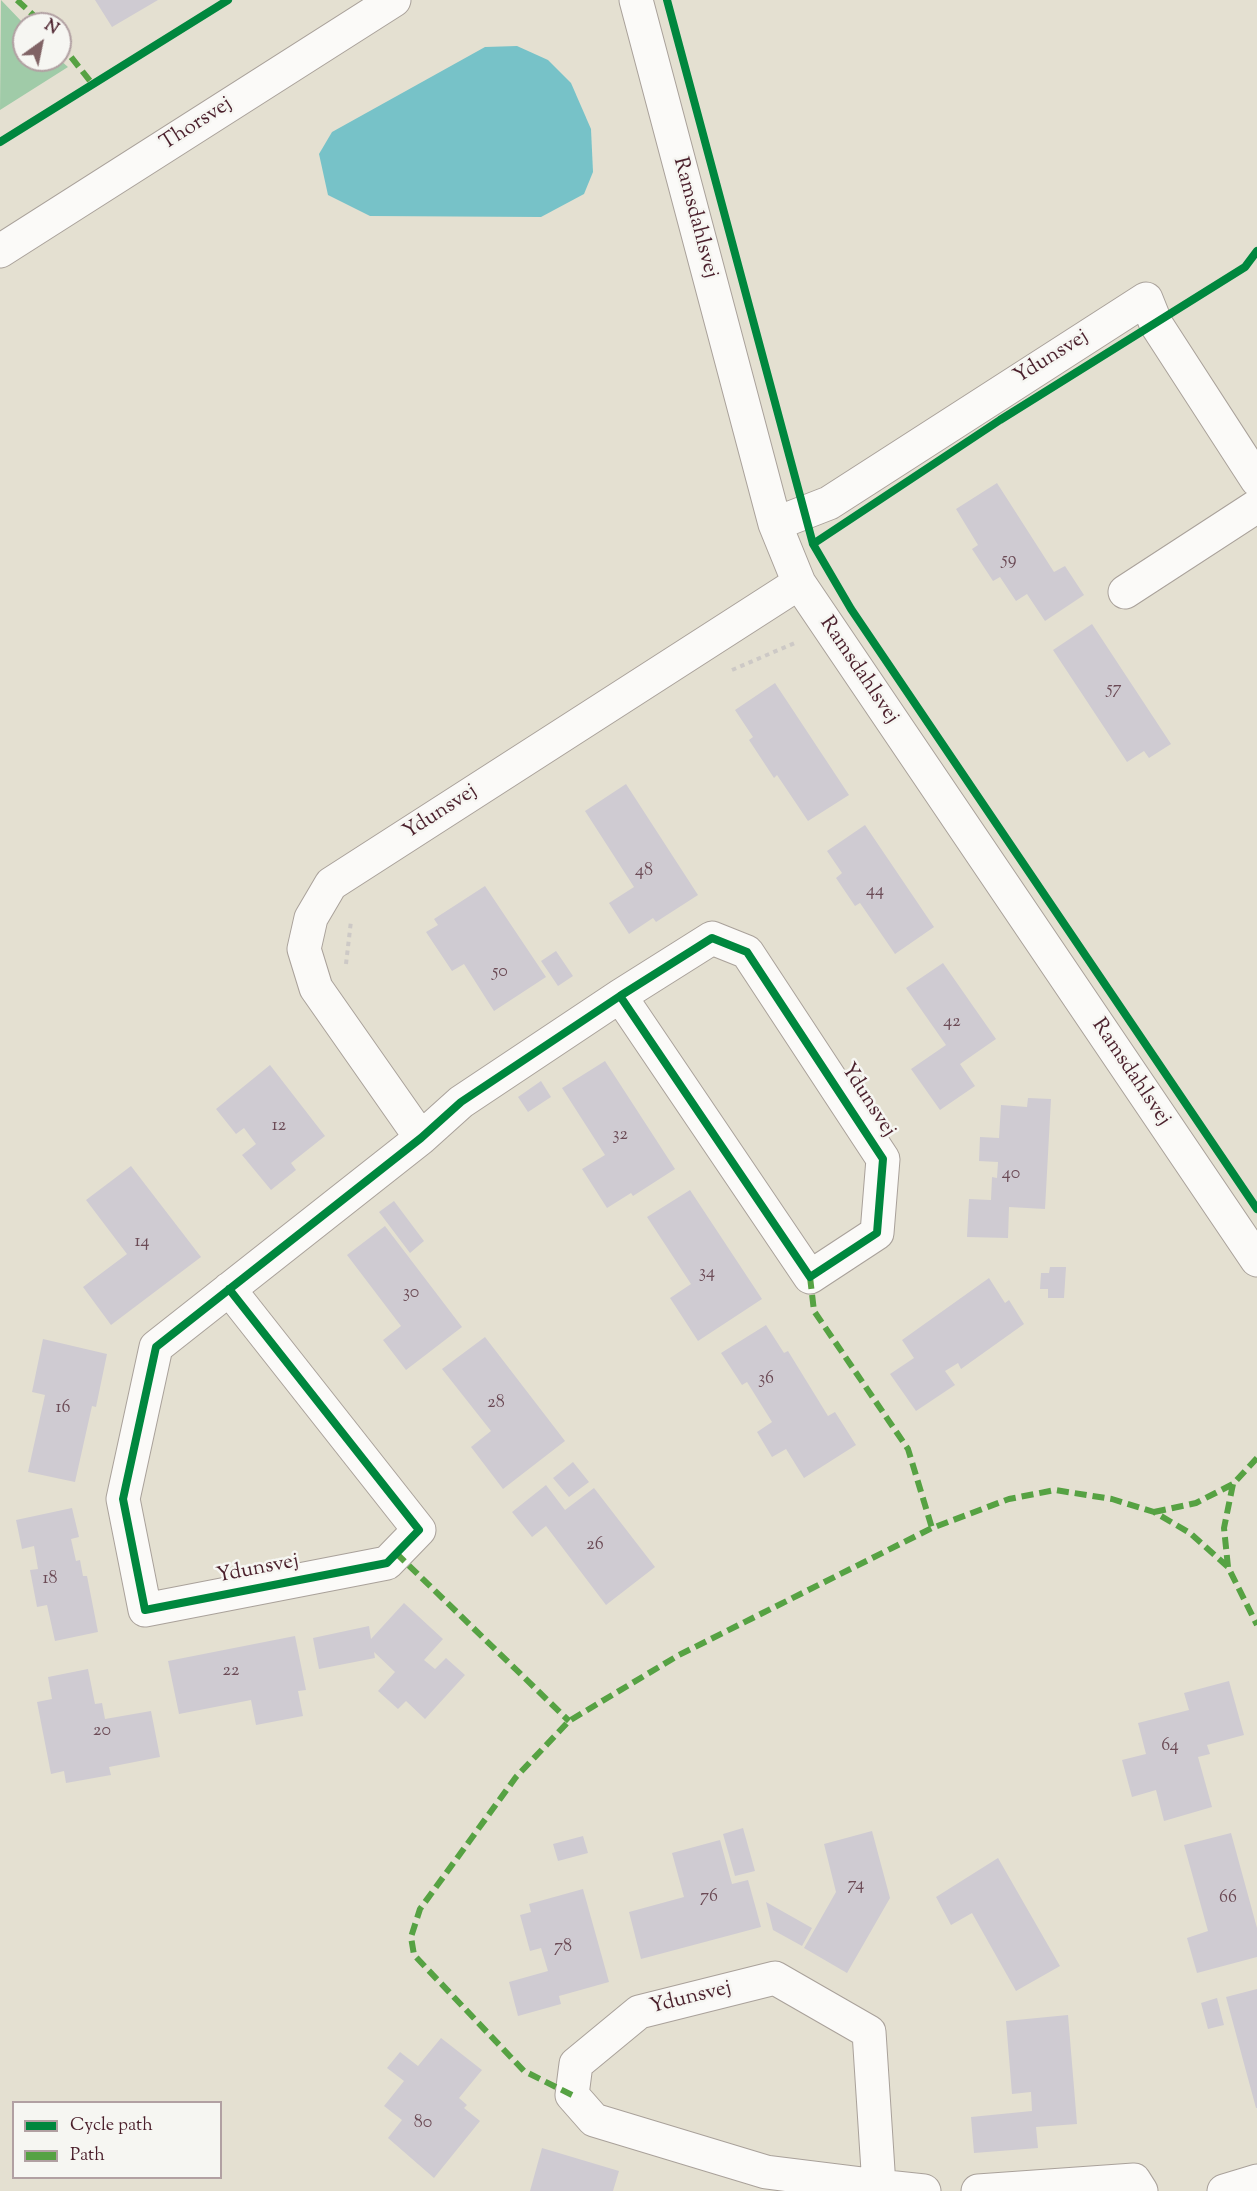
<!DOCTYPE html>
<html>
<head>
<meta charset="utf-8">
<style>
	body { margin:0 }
	#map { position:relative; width:1257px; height:2191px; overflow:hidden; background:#e4e0d1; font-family:"Sorts Mill Goudy",serif }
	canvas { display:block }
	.legend { position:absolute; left:12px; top:2101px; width:210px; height:78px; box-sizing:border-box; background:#f6f6f2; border:2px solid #b1a0a2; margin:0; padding:8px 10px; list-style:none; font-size:18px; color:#4a1f2b }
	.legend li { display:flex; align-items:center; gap:12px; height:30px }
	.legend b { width:30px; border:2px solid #b1a0a2 }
	.north { position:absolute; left:12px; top:12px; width:60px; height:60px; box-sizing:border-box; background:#f6f6f2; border:2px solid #b1a0a2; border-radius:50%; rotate:33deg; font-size:16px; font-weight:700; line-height:24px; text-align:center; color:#4a1f2b }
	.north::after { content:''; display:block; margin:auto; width:21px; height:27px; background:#806365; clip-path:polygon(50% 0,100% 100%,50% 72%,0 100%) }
</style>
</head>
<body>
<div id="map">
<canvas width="1257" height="2191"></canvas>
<ul class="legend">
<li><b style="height:8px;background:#00873e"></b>Cycle path</li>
<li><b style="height:8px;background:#56a243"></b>Path</li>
</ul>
<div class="north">N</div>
</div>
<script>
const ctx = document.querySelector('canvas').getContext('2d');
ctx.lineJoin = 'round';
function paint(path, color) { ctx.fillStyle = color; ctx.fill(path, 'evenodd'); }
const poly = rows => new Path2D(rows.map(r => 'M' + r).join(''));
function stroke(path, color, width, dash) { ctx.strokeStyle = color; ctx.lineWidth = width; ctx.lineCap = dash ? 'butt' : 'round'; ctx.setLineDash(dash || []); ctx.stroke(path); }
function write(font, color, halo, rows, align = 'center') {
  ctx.font = font + ' "Sorts Mill Goudy",serif'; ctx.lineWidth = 5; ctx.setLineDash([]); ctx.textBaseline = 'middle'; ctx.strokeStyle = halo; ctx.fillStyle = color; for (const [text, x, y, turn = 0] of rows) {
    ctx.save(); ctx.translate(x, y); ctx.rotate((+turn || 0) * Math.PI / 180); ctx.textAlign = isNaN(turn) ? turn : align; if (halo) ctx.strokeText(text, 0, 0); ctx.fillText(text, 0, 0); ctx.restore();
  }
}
const forest = poly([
	[1,0,24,24,24,60,60,60,68,67,0,110]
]);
const water = poly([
	[517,46,548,60,571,83,591,129,593,172,584,194,541,217,370,216,328,195,319,154,332,132,485,47]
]);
const building = poly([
	[95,0,158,0,112,27],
	[997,483,1054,572,1065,566,1084,595,1045,621,1027,594,1016,601,1000,577,993,581,972,549,978,545,956,509],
	[1092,624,1171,744,1149,758,1144,751,1127,762,1053,650],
	[775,683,849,795,808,821,777,775,774,778,749,740,753,737,735,710],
	[626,784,698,895,656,922,653,918,629,934,609,903,634,887,585,811],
	[865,825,934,927,895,954,860,903,855,906,836,878,842,873,827,851],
	[485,886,546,977,494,1011,464,964,452,971,426,932,438,925,434,919],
	[556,951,573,976,558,986,541,961],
	[943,963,996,1039,960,1064,975,1086,940,1110,911,1069,946,1045,906,988],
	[605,1061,675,1169,633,1196,631,1193,607,1208,582,1169,605,1155,562,1088],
	[270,1065,325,1136,291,1163,296,1170,271,1190,242,1155,256,1144,244,1128,236,1134,216,1109],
	[541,1081,551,1097,528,1112,518,1097],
	[1028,1098,1051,1099,1045,1209,1009,1207,1008,1238,967,1237,969,1199,991,1200,992,1177,997,1178,998,1162,979,1161,980,1137,999,1138,1001,1105,1027,1107],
	[131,1166,201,1257,111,1325,83,1287,127,1254,86,1200],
	[690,1190,762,1299,698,1341,670,1298,691,1284,647,1217],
	[394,1201,424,1241,410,1253,379,1212],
	[385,1226,462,1327,406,1370,383,1340,401,1326,347,1255],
	[1050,1267,1066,1267,1064,1298,1048,1298,1048,1289,1040,1289,1041,1273,1049,1273],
	[989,1278,1005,1303,1009,1300,1024,1324,961,1369,958,1363,945,1371,955,1385,916,1411,890,1374,914,1358,902,1340],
	[766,1325,784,1353,788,1351,828,1416,835,1412,856,1445,804,1478,786,1449,772,1457,757,1432,772,1422,747,1382,742,1385,721,1353],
	[485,1337,565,1441,503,1489,471,1447,491,1431,442,1369],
	[43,1339,107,1354,96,1407,92,1406,75,1482,28,1472,45,1395,32,1392],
	[573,1462,589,1482,569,1497,553,1478],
	[546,1485,565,1510,594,1488,655,1567,606,1605,546,1526,532,1537,512,1512],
	[72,1508,79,1537,71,1539,76,1561,80,1560,83,1576,87,1576,98,1632,55,1641,47,1605,37,1607,30,1570,38,1569,34,1546,22,1549,16,1520],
	[404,1603,443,1639,424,1660,435,1669,446,1658,465,1675,425,1719,406,1701,398,1709,378,1691,395,1672,374,1652,375,1658,319,1669,313,1638,369,1626,371,1639],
	[295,1636,306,1690,298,1691,303,1716,256,1725,251,1700,179,1714,168,1661],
	[88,1669,95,1704,102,1703,105,1719,151,1711,160,1757,109,1767,111,1775,66,1783,64,1771,51,1774,37,1702,52,1699,48,1677],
	[1229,1681,1244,1735,1207,1745,1210,1754,1198,1757,1212,1807,1164,1821,1156,1790,1132,1797,1122,1760,1146,1754,1138,1723,1189,1710,1184,1693],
	[743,1828,755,1871,735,1876,723,1834],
	[872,1831,890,1898,847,1973,804,1948,836,1892,824,1844],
	[1231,1833,1257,1928,1257,1957,1197,1973,1187,1938,1208,1931,1184,1845],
	[583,1836,588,1853,558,1861,553,1844],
	[720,1840,732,1884,748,1880,761,1927,641,1959,629,1912,684,1897,672,1853],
	[998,1858,1060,1966,1016,1991,972,1913,951,1925,936,1897],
	[583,1889,609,1982,559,1996,561,2004,518,2016,509,1982,548,1971,541,1948,530,1951,520,1915,531,1912,529,1904],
	[766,1902,812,1928,802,1946,773,1930],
	[1257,1989,1257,2108,1256,2108,1226,1997],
	[1217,1998,1224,2025,1208,2029,1201,2003],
	[1068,2015,1077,2124,1036,2127,1038,2148,974,2153,971,2117,1032,2111,1031,2092,1012,2094,1006,2021],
	[441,2038,482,2070,459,2098,467,2105,464,2108,480,2121,434,2178,388,2138,402,2120,384,2106,404,2081,387,2068,400,2052,418,2066],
	[542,2148,619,2171,613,2191,530,2191]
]);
const path = poly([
	[732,670,797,642],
	[346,964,351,921]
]);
const street = poly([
	[636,0,775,524,799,583,1257,1260],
	[775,524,829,503,1146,299,1156,324,1257,480],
	[1125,592,1257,506],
	[421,1138,316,988,304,949,311,918,331,884,799,583],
	[229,1289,419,1530,387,1563,145,1610,123,1499,156,1347,421,1138,461,1102,620,996,712,938,747,952,883,1159,877,1233,810,1277,620,996],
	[879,2186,869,2032,775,1978,639,2012,576,2064,572,2095,594,2120,766,2172,879,2186,924,2191],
	[978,2191,1134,2180,1141,2191],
	[1224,2191,1257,2181]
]);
const secondary = poly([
	[0,251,394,0]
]);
const quiet = poly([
	[17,0,43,24],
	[60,43,94,86],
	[810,1277,814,1311,908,1449,932,1528],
	[1154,1512,1196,1503,1233,1484,1257,1458],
	[396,1553,569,1721],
	[1228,1567,1224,1528,1233,1484],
	[572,2095,524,2071,414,1955,411,1937,420,1909,516,1777,569,1721,679,1655,932,1528,1009,1499,1055,1490,1112,1499,1154,1512,1190,1533,1228,1567,1257,1625]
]);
const cycleway = poly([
	[667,0,813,544,851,609,1257,1209],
	[0,142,228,0],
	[813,544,1000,420,1245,267,1257,251],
	[229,1289,419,1530,387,1563,145,1610,123,1499,156,1347,421,1138,461,1102,620,996,712,938,747,952,883,1159,877,1233,810,1277,620,996]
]);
const numberNames = [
	["59",1009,561],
	["57",1114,690],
	["48",644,872],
	["44",875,892],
	["50",500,973],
	["42",952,1023],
	["12",279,1127],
	["32",620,1136],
	["40",1011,1175],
	["14",142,1243],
	["34",707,1274],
	["30",411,1294],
	["36",766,1380],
	["28",496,1404],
	["16",63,1409],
	["26",595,1546],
	["18",50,1580],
	["22",231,1672],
	["20",102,1732],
	["64",1170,1747],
	["74",856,1886],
	["76",709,1898],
	["66",1228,1899],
	["78",563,1948],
	["80",423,2124]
];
const streetNames = [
	["Thorsvej",197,125,-33],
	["Ramsdahlsvej",694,218,75],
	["Ydunsvej",1052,358,-32],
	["Ramsdahlsvej",858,671,56],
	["Ydunsvej",441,813,-33],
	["Ramsdahlsvej",1130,1073,56],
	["Ydunsvej",867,1101,57],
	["Ydunsvej",258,1570,-11],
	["Ydunsvej",691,1999,-14]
];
paint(forest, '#a0cba8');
paint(water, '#77c2c8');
paint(building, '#cfcbd2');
stroke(street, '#a9a19a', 35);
stroke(secondary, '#a9a19a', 35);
stroke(path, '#cdc9c6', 4, [4.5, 4.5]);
stroke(street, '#fbfaf8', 33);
stroke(secondary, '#fbfaf8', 33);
stroke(quiet, '#56a243', 6, [12, 6]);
stroke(cycleway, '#00873e', 8);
write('18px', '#6b4a55', null, numberNames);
write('21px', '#4a1f2b', '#f6f6f2', streetNames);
</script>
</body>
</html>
